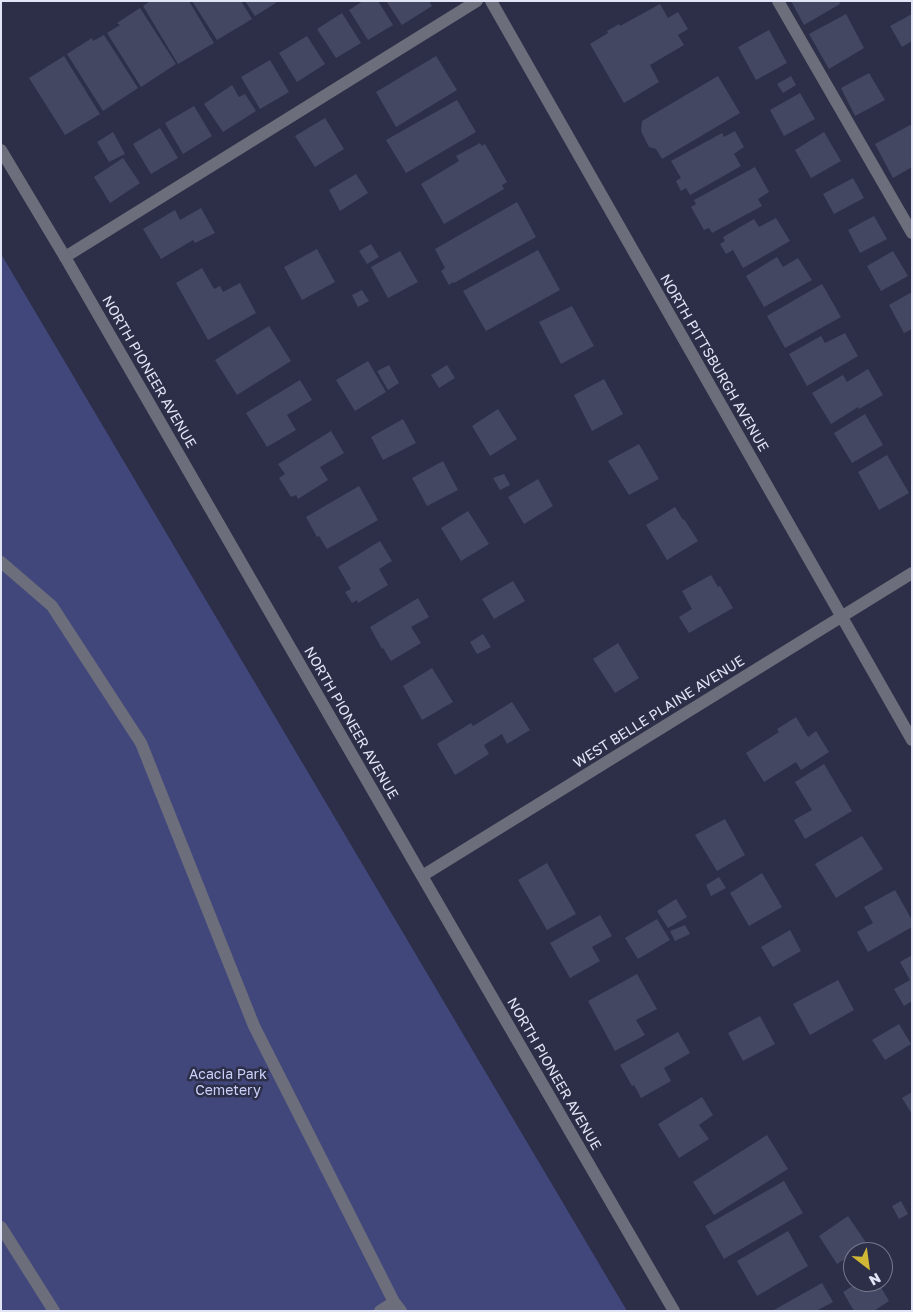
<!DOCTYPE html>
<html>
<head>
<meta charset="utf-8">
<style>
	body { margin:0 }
	#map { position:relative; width:913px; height:1312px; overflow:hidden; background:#2c2f47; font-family:"Golos Text",sans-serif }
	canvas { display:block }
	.frame { position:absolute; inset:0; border:2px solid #e2e5f6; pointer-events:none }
	.north { position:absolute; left:843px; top:1242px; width:50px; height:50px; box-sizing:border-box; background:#2c2f47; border:1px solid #75788d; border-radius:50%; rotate:150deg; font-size:14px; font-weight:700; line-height:20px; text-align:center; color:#e2e5f6 }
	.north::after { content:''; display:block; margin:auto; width:18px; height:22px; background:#d0b736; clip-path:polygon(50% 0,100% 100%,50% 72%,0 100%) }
</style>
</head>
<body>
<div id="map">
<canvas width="913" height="1312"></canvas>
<div class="frame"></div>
<div class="north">N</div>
</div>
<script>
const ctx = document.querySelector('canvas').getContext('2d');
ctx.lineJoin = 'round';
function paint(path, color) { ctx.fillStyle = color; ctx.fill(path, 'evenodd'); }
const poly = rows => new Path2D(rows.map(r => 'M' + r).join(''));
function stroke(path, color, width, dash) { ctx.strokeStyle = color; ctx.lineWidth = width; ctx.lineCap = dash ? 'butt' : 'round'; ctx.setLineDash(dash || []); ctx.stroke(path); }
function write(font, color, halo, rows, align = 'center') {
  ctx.font = font + ' "Golos Text",sans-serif'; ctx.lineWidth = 5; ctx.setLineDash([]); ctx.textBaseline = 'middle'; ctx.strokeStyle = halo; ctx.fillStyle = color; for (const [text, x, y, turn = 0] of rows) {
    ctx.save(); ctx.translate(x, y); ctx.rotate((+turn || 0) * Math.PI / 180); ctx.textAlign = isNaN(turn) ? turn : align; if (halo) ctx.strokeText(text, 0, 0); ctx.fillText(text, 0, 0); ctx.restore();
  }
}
const green = poly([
	[1,254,627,1311,1,1311]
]);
const building = poly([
	[150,1,189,1,214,43,178,64,143,6],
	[192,1,241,1,252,19,217,40],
	[245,1,279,1,255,16],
	[363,1,378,1,393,25,368,40,349,10],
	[386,1,429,1,432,6,402,25],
	[791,1,839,1,840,4,804,25],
	[660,4,668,18,678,12,688,29,678,35,684,45,650,65,659,82,624,103,590,44,608,33,607,31,619,24,620,26],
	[140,8,176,64,141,87,107,33,120,25,117,23],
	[342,13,361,43,336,58,317,29],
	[846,14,864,48,829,69,809,34],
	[912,14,912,41,902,47,890,26],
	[769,30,787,63,756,80,738,47],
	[104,35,138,88,103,111,67,54,92,38,93,41],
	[307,36,325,64,297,82,279,53],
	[64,56,100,114,65,135,29,78],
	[436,56,457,90,396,127,376,92],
	[270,60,289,92,260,109,241,77],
	[869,73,885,100,855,116,841,88],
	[718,76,740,113,662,159,656,149,649,147,641,131,642,121],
	[791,76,796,85,783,93,777,84],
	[232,85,239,97,245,94,256,111,223,132,204,104],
	[800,93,815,119,784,136,770,110],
	[457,100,476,132,406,173,386,140],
	[194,106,212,136,183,154,165,123],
	[325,118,344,149,315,167,295,136],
	[912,124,912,167,893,178,875,144],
	[160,128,178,158,151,174,133,144],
	[735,131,744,147,734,154,741,166,690,195,686,188,681,191,676,181,681,178,671,161,722,133,724,137],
	[113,132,125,154,109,162,97,142],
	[824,132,841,161,811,178,795,150],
	[480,143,482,146,485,144,507,182,502,185,504,189,444,224,421,184,459,161,456,156],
	[123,158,140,183,110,203,94,177],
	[755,167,769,192,758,199,762,206,712,233,709,228,704,230,691,207,696,204,694,200],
	[356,174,368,193,340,211,329,190],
	[853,178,864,198,834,214,823,194],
	[517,202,536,237,454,283,453,282,449,285,441,271,445,268,435,249],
	[201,208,215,233,195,243,193,240,161,259,143,229,175,210,180,220],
	[874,216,887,239,860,253,848,230],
	[776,218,790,241,743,268,733,250,726,254,720,244,725,241,723,237,754,219,759,227],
	[371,244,379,257,367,264,359,251],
	[317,249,335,282,302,300,284,267],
	[538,250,560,290,486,331,463,291],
	[400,251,418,282,388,298,371,267],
	[893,251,908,276,881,291,867,266],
	[777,257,783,267,798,258,812,280,764,307,746,276],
	[202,268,214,289,220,286,223,292,240,283,256,313,208,340,176,283],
	[822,284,841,317,785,348,767,316],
	[362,290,369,301,358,307,352,295],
	[912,292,912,329,904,333,889,305],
	[572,306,594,346,561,364,539,322],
	[269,326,291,361,237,395,215,360],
	[845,333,858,356,807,386,789,354,821,336,825,343],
	[368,361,386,392,355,411,336,380],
	[389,365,399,383,388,390,377,371],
	[447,365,455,378,439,388,431,375],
	[868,369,883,395,859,409,858,407,831,424,812,393,843,375,847,382],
	[604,379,623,414,592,431,574,395],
	[300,380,312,400,287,415,296,430,267,447,246,413],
	[498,409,517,439,490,456,472,426],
	[865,414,883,445,852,463,834,433],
	[403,419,416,443,383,460,371,437],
	[331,431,344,453,320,467,328,480,298,499,296,495,291,497,279,478,285,474,278,464],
	[639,444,659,479,629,495,608,461],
	[887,455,909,493,879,510,858,472],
	[443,461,458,490,427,506,412,478],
	[504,474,510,485,500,490,493,478],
	[538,479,553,506,524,524,508,497],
	[359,486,378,520,327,549,319,536,317,537,306,517],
	[675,507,683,520,684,519,698,541,667,560,646,525],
	[468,511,489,544,461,561,441,528],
	[380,541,392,561,379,569,388,585,358,603,357,600,352,603,345,592,351,589,338,567],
	[711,575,718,587,720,586,733,608,689,633,679,617,692,609,682,591],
	[513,581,525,601,494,619,482,599],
	[418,598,429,617,411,627,421,643,391,661,383,648,382,649,370,627],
	[483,634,491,647,477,654,470,642],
	[618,643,639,678,615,693,593,659],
	[432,668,453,702,422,720,403,686],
	[512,702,530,730,507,744,502,734,484,745,489,754,455,775,437,744,471,723,473,726],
	[796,717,808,737,816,731,829,752,801,770,796,762,764,782,746,753,779,732,777,729],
	[824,764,852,811,805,839,794,820,812,810,795,782],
	[725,819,745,855,717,871,695,835],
	[862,836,883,869,836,898,815,864],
	[547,863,576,914,547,930,518,880],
	[762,873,782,907,749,926,730,893],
	[719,877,726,888,711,896,706,885],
	[895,890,912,920,912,927,868,952,857,932,873,923,864,907],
	[676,899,687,917,668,928,657,911],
	[600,915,612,936,592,947,600,961,570,978,550,943],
	[657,919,670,940,638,959,625,938],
	[685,925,690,934,675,941,670,931],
	[790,930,801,951,773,967,761,947],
	[912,955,912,1001,904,1006,894,989,910,980,900,962],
	[637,974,657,1009,636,1020,645,1035,615,1051,588,1001],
	[838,980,854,1010,810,1035,793,1004],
	[760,1016,775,1044,743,1061,728,1033],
	[899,1024,911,1044,885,1060,872,1040],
	[678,1032,690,1053,664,1068,671,1081,641,1098,634,1085,632,1086,620,1065],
	[912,1092,912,1114,902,1098],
	[702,1097,713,1115,699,1125,709,1139,679,1158,658,1124],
	[767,1135,788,1169,714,1215,693,1182],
	[784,1181,803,1213,724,1259,705,1226],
	[901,1201,908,1214,899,1219,892,1206],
	[848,1216,867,1244,856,1252,853,1252,853,1254,837,1264,819,1236],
	[788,1231,808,1266,757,1296,737,1261],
	[859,1282,878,1282,889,1301,874,1311,854,1311,843,1292],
	[822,1283,833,1302,816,1311,772,1311]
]);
const lane = poly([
	[778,1,912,233],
	[65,257,477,1],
	[1,562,52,606,141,743,254,1026,394,1302,401,1311],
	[1,1227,54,1311],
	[380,1311,394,1302]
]);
const street = poly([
	[491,1,912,740],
	[1,150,65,257,422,876,674,1311],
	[422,876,912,573]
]);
const streetNames = [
	["NORTH PITTSBURGH AVENUE",714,363,60],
	["NORTH PIONEER AVENUE",149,372,60],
	["WEST BELLE PLAINE AVENUE",659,712,-32],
	["NORTH PIONEER AVENUE",351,723,60],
	["NORTH PIONEER AVENUE",554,1074,60]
];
const parkNames = [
	["Acacia Park",228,1075],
	["Cemetery",228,1091]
];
paint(green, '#42477b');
paint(building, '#444762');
stroke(lane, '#6c6e7b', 12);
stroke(street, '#6c6e7b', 12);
write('14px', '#e2e5f6', '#2c2f47', streetNames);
write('14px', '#cbd1fb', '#2c2f47', parkNames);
</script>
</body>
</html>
